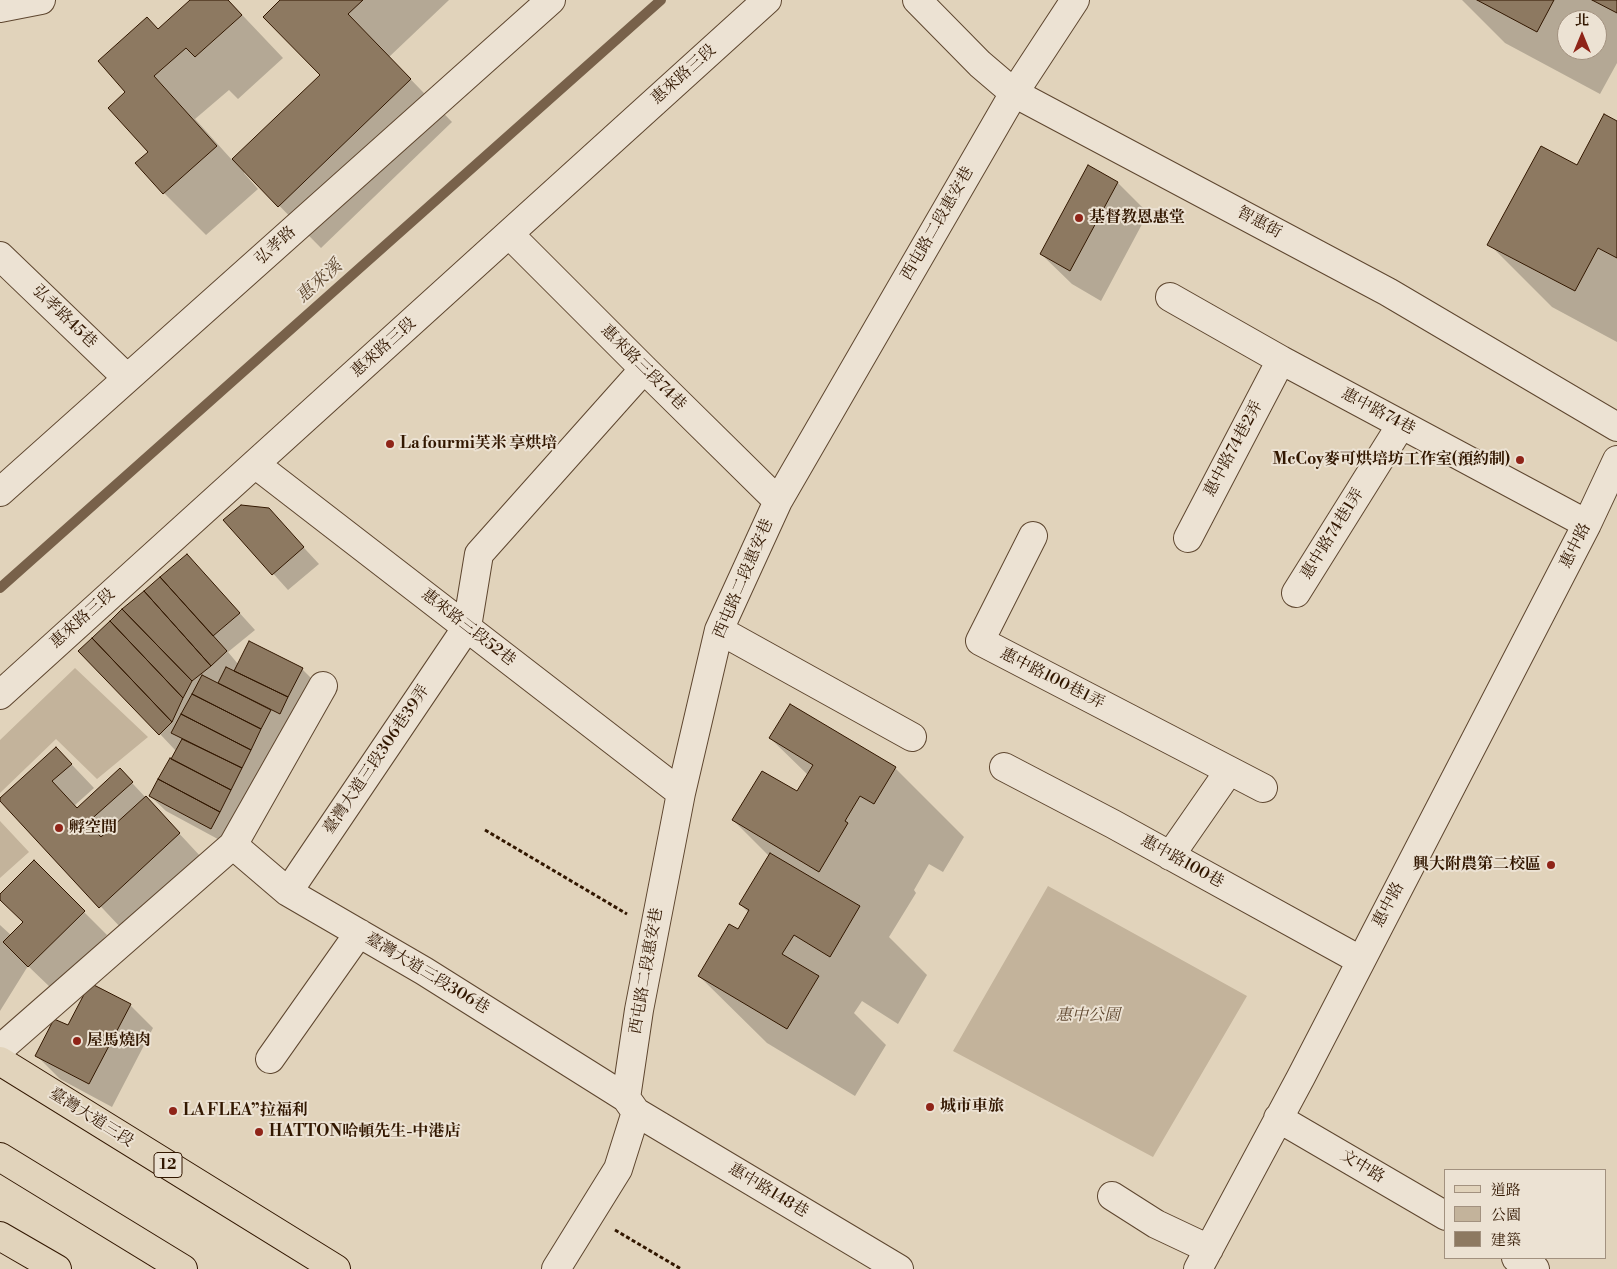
<!DOCTYPE html>
<html>
<head>
<meta charset="utf-8">
<style>
	body { margin:0 }
	#map { position:relative; width:1617px; height:1269px; overflow:hidden; background:#e1d3bb; font-family:"Libre Bodoni","Noto Serif TC",serif }
	canvas { display:block }
	.legend { position:absolute; left:1444px; top:1169px; width:162px; height:90px; box-sizing:border-box; background:#ece2d3; border:1px solid #a2917f; margin:0; padding:6px 9px; list-style:none; font-size:15px; color:#321700 }
	.legend li { display:flex; align-items:center; gap:10px; height:25px }
	.legend b { width:25px; border:1px solid #a2917f }
	.north { position:absolute; left:1557px; top:10px; width:50px; height:50px; box-sizing:border-box; background:#ece2d3; border:1px solid #a2917f; border-radius:50%; rotate:0deg; font-size:14px; font-weight:700; line-height:20px; text-align:center; color:#321700 }
	.north::after { content:''; display:block; margin:auto; width:18px; height:22px; background:#8f2418; clip-path:polygon(50% 0,100% 100%,50% 72%,0 100%) }
</style>
</head>
<body>
<div id="map">
<canvas width="1617" height="1269"></canvas>
<ul class="legend">
<li><b style="height:6px;background:#e1d3bb"></b>道路</li>
<li><b style="height:14px;background:#c3b39b"></b>公園</li>
<li><b style="height:14px;background:#8d7961"></b>建築</li>
</ul>
<div class="north">北</div>
</div>
<script>
const ctx = document.querySelector('canvas').getContext('2d');
ctx.lineJoin = 'round';
function paint(path, color) { ctx.fillStyle = color; ctx.fill(path, 'evenodd'); }
const poly = rows => new Path2D(rows.map(r => 'M' + r).join(''));
function stroke(path, color, width, dash) { ctx.strokeStyle = color; ctx.lineWidth = width; ctx.lineCap = dash ? 'butt' : 'round'; ctx.setLineDash(dash || []); ctx.stroke(path); }
function write(font, color, halo, rows, align = 'center') {
  ctx.font = font + ' "Libre Bodoni","Noto Serif TC",serif'; ctx.lineWidth = 4; ctx.setLineDash([]); ctx.textBaseline = 'middle'; ctx.strokeStyle = halo; ctx.fillStyle = color; for (const [text, x, y, turn = 0] of rows) {
    ctx.save(); ctx.translate(x, y); ctx.rotate((+turn || 0) * Math.PI / 180); ctx.textAlign = isNaN(turn) ? turn : align; if (halo) ctx.strokeText(text, 0, 0); ctx.fillText(text, 0, 0); ctx.restore();
  }
}
const green = poly([
	[75,668,148,737,97,779,56,739,0,793,0,740],
	[0,821,29,852,0,878],
	[1048,886,1247,996,1153,1157,953,1051]
]);
const shadow = poly([
	[192,0,228,0,283,58,238,99,229,90,195,119,232,160,322,75,282,0,449,0,389,57,452,122,321,248,245,171,244,173,258,189,206,235,164,193,127,92,159,30],
	[1462,0,1617,0,1617,63,1600,94,1505,43],
	[1567,20,1597,20,1597,50,1567,50],
	[1617,122,1617,342,1552,307,1489,244,1577,166],
	[1118,183,1148,213,1101,301,1072,284,1041,254],
	[268,509,319,564,288,590,225,520],
	[187,555,255,630,228,652,238,664,302,669,318,685,227,844,166,811,150,796,176,751,160,734],
	[790,706,895,768,964,837,943,872,929,864,914,890,916,893,889,937,927,975,898,1024,862,1001,854,1013,886,1045,855,1096,767,1043,699,976,738,931,749,913,740,904,769,856,733,820,797,793,808,775,770,738],
	[56,748,94,788,75,805,78,809,120,770,202,858,123,930,0,800],
	[34,862,107,935,52,989,28,966,0,1011,0,925,12,936,25,923,0,898,0,896],
	[130,1005,153,1028,112,1107,60,1079,37,1056]
]);
const stream = poly([
	[0,588,661,0]
]);
const building = poly([
	[190,0,228,0,242,15,195,57,186,48,154,76,217,146,163,194,135,163,148,152,108,108,125,92,98,61,147,17,158,29,190,0],
	[280,0,363,0,348,14,411,79,278,207,232,159,320,75,263,17,280,0],
	[1477,0,1554,0,1537,32,1477,0],
	[1592,0,1617,0,1617,13,1592,0],
	[1604,114,1617,121,1617,258,1598,248,1575,291,1487,245,1541,146,1577,165,1604,114],
	[1088,165,1118,182,1070,271,1040,254,1088,165],
	[241,505,269,508,304,547,272,575,223,520,241,505],
	[187,554,240,613,213,636,160,577,187,554],
	[160,577,227,651,211,666,144,591,160,577],
	[144,591,211,666,192,681,122,609,144,591],
	[122,609,192,681,183,698,110,621,122,609],
	[110,621,183,698,172,722,92,638,110,621],
	[92,638,172,722,159,735,78,651,92,638],
	[249,641,303,668,288,697,234,671,249,641],
	[226,667,288,697,280,714,218,683,226,667],
	[202,675,271,710,261,729,192,694,202,675],
	[192,694,261,729,251,750,181,714,192,694],
	[790,704,896,767,874,804,860,796,845,821,848,823,819,872,732,820,762,771,797,791,813,765,769,738,790,704],
	[181,714,251,750,242,768,171,733,181,714],
	[182,739,242,768,231,790,171,759,182,739],
	[56,747,72,764,52,781,77,808,120,768,133,782,87,823,101,837,146,796,180,833,99,908,0,801,0,798,56,747],
	[170,758,231,790,220,812,158,779,170,758],
	[158,779,220,812,211,829,149,796,158,779],
	[770,853,860,906,830,957,794,935,782,954,819,976,787,1029,698,976,729,924,738,929,749,910,739,904,770,853],
	[34,860,85,911,28,967,3,942,23,922,0,900,0,894,34,860],
	[90,983,131,1004,89,1084,35,1056,54,1019,68,1025,90,983]
]);
const path = poly([
	[485,830,627,914],
	[615,1230,681,1269]
]);
const minor = poly([
	[917,0,980,64,1014,93,1388,292,1617,427],
	[0,8,41,0],
	[509,234,644,369,778,501],
	[0,256,127,378],
	[1170,297,1281,360,1587,524],
	[255,464,681,793],
	[0,492,551,0],
	[1033,536,980,641,1263,788],
	[1188,538,1281,360],
	[1296,593,1401,425],
	[719,630,912,737],
	[0,695,767,0],
	[1004,767,1113,824,1360,960],
	[233,845,323,686],
	[1170,856,1229,771],
	[288,892,467,627,479,554,644,369],
	[0,1049,233,845,288,892,424,971,626,1098,636,1112,899,1269],
	[270,1059,359,933],
	[626,1098,639,1010,681,793,719,630,778,501,1014,93,1075,0],
	[1278,1118,1446,1216],
	[1112,1196,1156,1224,1209,1249],
	[1516,1258,1535,1269],
	[556,1269,618,1169,636,1112],
	[1198,1269,1301,1077,1587,524,1617,460]
]);
const major = poly([
	[0,1061,336,1269],
	[0,1157,183,1269],
	[0,1236,57,1269]
]);
const markers = [
	[1079,218,5,"#8f2418"],
	[390,444,5,"#8f2418"],
	[1520,460,5,"#8f2418"],
	[59,828,5,"#8f2418"],
	[1551,865,5,"#8f2418"],
	[77,1041,5,"#8f2418"],
	[930,1107,5,"#8f2418"],
	[173,1111,5,"#8f2418"],
	[259,1132,5,"#8f2418"]
];
const shields = [
	[168,1165,28]
];
const shieldNames = [
	["12",168,1165]
];
const streetNames = [
	["惠來路三段",684,75,-42],
	["智惠街",1259,223,28],
	["西屯路二段惠安巷",938,224,-60],
	["弘孝路",276,246,-42],
	["弘孝路45巷",64,317,44],
	["惠來路三段",384,348,-42],
	["惠來路三段74巷",643,368,45],
	["惠中路74巷",1378,412,28],
	["惠中路74巷2弄",1234,449,-62],
	["惠中路74巷1弄",1333,534,-58],
	["惠中路",1576,546,-63],
	["西屯路二段惠安巷",744,579,-67],
	["惠來路三段",83,619,-42],
	["惠來路三段52巷",468,628,38],
	["惠中路100巷1弄",1052,679,27],
	["臺灣大道三段306巷39弄",377,760,-56],
	["惠中路100巷",1182,862,29],
	["惠中路",1389,905,-62],
	["西屯路二段惠安巷",647,971,-80],
	["臺灣大道三段306巷",427,974,31],
	["臺灣大道三段",91,1118,32],
	["文中路",1362,1167,31],
	["惠中路148巷",768,1191,31]
];
const poiNames = [
	["基督教恩惠堂",1089,218],
	["La fourmi芙米 享烘培",400,444],
	["McCoy麥可烘培坊工作室(預約制)",1510,460,"right"],
	["孵空間",69,828],
	["興大附農第二校區",1541,865,"right"],
	["屋馬燒肉",87,1041],
	["城市車旅",940,1107],
	["LA FLEA”拉福利",183,1111],
	["HATTON哈頓先生-中港店",269,1132]
];
const parkNames = [
	["惠中公園",1088,1016]
];
const waterNames = [
	["惠來溪",320,282,-42]
];
paint(green, '#c3b39b');
paint(shadow, '#0003');
stroke(stream, '#78614a', 10);
paint(building, '#8d7961');
stroke(building, '#321700', 1);
stroke(minor, '#5e462f', 30);
stroke(major, '#321700', 30);
stroke(path, '#321700', 3, [4, 2.5]);
stroke(minor, '#ece2d3', 28);
stroke(major, '#e1d3bb', 28);
for (const [x, y, r, color] of markers) { const dot = new Path2D(); dot.arc(x, y, r, 0, 2 * Math.PI); ctx.fillStyle = color; ctx.fill(dot); stroke(dot, '#ece2d3', 2); }
for (const [x, y, w] of shields) { const box = new Path2D(); box.roundRect(x - w / 2, y - 12.5, w, 25, 4); ctx.fillStyle = '#ece2d3'; ctx.fill(box); stroke(box, '#321700', 1); }
write('bold 15px', '#321700', null, shieldNames);
write('16px', '#321700', '#ece2d3', streetNames);
write('bold 16px', '#321700', '#ece2d3', poiNames, 'left');
write('italic 16px', '#5e462e', '#ece2d3', parkNames);
write('italic 18px', '#604931', '#ece2d3', waterNames);
</script>
</body>
</html>
